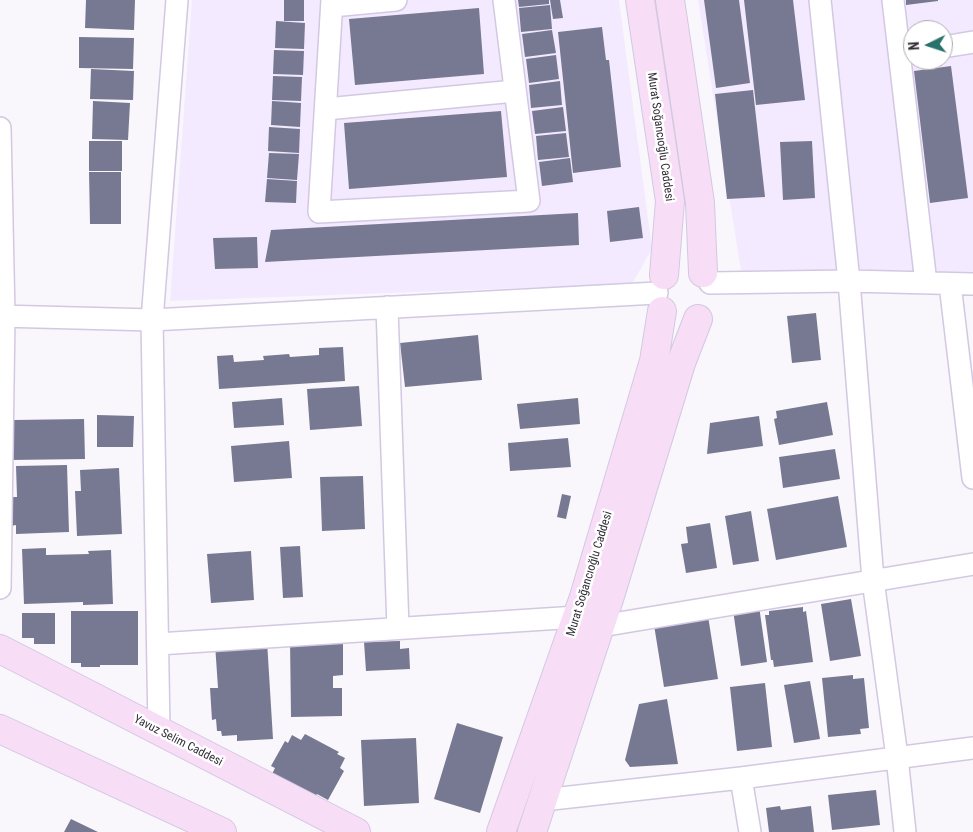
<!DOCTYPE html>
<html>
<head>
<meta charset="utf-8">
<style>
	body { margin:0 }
	#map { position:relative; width:973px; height:832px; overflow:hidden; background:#f9f7fc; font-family:"Roboto Condensed",sans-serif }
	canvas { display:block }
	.north { position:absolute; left:903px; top:20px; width:50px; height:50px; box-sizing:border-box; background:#fff; border:1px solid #adabaf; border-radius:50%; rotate:266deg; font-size:14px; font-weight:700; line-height:20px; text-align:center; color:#312d37 }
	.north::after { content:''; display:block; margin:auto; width:18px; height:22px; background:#29726c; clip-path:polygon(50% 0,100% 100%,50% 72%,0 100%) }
</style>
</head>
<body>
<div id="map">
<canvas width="973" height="832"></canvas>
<div class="north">N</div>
</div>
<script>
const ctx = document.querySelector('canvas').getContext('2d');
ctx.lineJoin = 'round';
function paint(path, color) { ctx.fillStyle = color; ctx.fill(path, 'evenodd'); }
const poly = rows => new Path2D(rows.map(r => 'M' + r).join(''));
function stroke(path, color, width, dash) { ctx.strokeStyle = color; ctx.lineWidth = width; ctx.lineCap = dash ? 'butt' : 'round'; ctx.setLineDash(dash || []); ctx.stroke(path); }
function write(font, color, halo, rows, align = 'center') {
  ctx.font = font + ' "Roboto Condensed",sans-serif'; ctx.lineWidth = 5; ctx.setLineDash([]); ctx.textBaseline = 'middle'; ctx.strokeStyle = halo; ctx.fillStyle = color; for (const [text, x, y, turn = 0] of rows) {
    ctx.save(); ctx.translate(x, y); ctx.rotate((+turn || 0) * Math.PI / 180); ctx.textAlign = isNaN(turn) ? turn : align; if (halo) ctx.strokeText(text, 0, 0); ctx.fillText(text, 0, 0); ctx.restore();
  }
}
const built = poly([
	[192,0,619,0,652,249,632,284,170,301],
	[698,0,973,0,973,292,743,284],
	[913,30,943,30,943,60,913,60]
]);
const building = poly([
	[86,0,135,0,134,30,85,28],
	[284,0,304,0,304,21,284,21],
	[518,0,549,0,549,4,519,7],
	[550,0,560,0,563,18,553,19],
	[704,0,739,0,750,83,716,88],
	[744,0,793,0,805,100,756,105],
	[906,0,938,0,938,1,906,5],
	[550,5,552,29,521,32,519,8],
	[479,8,484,74,355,85,349,19],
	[276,21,305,23,304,49,275,48],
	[602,27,606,60,609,60,621,167,573,173,558,32],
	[552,30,556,53,525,57,522,34],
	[79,37,134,38,133,69,79,68],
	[274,50,304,51,303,75,273,74],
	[556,55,559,79,529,83,526,59],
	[951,66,968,198,930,203,914,71],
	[91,69,134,71,133,100,90,99],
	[273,76,302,77,301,101,272,100],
	[560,81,562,105,531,108,529,85],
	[753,90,765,197,727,199,715,94],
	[93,101,130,103,128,140,92,139],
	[272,101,301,103,300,127,271,125],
	[563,107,566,131,535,134,532,111],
	[501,111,507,177,349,189,344,123],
	[269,127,300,129,299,153,268,151],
	[566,133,569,157,538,160,536,136],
	[89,141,122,141,122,171,89,171],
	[812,141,815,198,783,200,780,142],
	[269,153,299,154,297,180,267,178],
	[570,158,573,182,542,186,539,162],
	[89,172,121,172,121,224,90,224],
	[267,179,297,181,296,203,265,202],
	[639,207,643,238,610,242,607,211],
	[578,213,579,245,265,262,271,230],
	[257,237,258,268,215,269,213,238],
	[816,313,821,360,792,363,787,316],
	[478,335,482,380,405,387,400,343],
	[343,347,345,381,219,389,217,356,233,355,234,362,264,360,263,356,289,354,290,357,319,355,319,348],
	[359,386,362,426,310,430,307,389],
	[282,398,284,425,234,428,232,402],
	[578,398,580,424,520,429,517,404],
	[827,402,833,435,779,445,774,419,777,418,776,411],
	[97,415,134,416,133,447,97,447],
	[759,416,763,446,707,454,710,423],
	[84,419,85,459,10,460,10,433,14,433,14,420],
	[568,438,571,467,510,471,508,443],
	[289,441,292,478,234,482,231,446],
	[835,449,840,479,783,488,779,457],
	[67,465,69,532,16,534,16,525,11,526,10,497,17,497,16,466],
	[119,468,122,534,77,536,75,491,81,491,80,470],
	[363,476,365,529,322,531,320,477],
	[562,494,571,496,566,519,557,517],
	[838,496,847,547,776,560,767,509],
	[751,511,759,561,733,565,725,516],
	[710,523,717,568,686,573,681,544,688,543,686,527],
	[300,546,303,597,283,598,280,547],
	[46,548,46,555,89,554,88,551,111,550,113,604,83,605,83,602,24,604,22,549],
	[251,551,254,600,211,603,207,554],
	[851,599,861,656,830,661,821,604],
	[759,606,767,662,741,666,733,610],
	[803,607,803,612,806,611,813,662,774,667,773,660,771,660,765,615,769,615,769,611],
	[71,611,138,611,138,665,100,665,100,667,81,667,81,663,71,663],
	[22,613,55,613,55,644,34,644,34,638,22,638],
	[708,616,718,679,664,687,654,625],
	[331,639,331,644,343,644,343,675,333,676,333,688,342,688,342,716,291,717,290,640],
	[267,641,273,739,237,741,237,735,222,736,221,731,217,731,216,719,212,720,210,688,218,688,215,644],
	[400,641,400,649,409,648,410,669,366,671,364,642],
	[853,675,853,679,864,678,869,728,860,729,861,734,828,737,822,678],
	[810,681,820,739,794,743,784,685],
	[765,683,772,747,737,751,730,687],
	[667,699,678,764,630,767,625,760,639,704],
	[457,723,503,737,480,813,434,799],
	[305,734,339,752,337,754,345,758,340,768,344,771,328,800,317,794,315,797,272,774,275,768,271,766,285,741,288,743,292,735,301,740],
	[416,738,419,803,364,806,361,740],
	[876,790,880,825,832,830,828,795],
	[780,806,781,810,811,806,814,832,769,832,766,808],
	[71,819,98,832,64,832]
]);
const street = poly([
	[332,0,319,212,529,201,504,0],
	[820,0,849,281,873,580,897,757,905,832],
	[893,0,926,283],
	[332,6,396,0],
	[943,47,973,42],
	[326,109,515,91],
	[0,128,4,316,0,588],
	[710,283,849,281,973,284],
	[950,284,973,478],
	[387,307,398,628],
	[0,316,152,320,657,293],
	[601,626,973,564],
	[158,644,577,617],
	[159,731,152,320,177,0],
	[741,778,750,832],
	[543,800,741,778,973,748]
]);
const secondary = poly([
	[640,0,670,201,664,275],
	[670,0,700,203,703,273],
	[0,649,356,832],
	[0,729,222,832],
	[501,832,584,597,654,361,662,311],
	[532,832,609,599,681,363,698,319]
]);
const streetNames = [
	["Murat Soğancıoğlu Caddesi",660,137,82],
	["Murat Soğancıoğlu Caddesi",590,574,-73],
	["Yavuz Selim Caddesi",178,741,27]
];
paint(built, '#f3eaff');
paint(building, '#777992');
stroke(street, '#d3c8e2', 24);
stroke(secondary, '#d3c8e2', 30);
stroke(street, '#fff', 21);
stroke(secondary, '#f8ddf7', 28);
write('12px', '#312d37', '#fff', streetNames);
</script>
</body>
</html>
